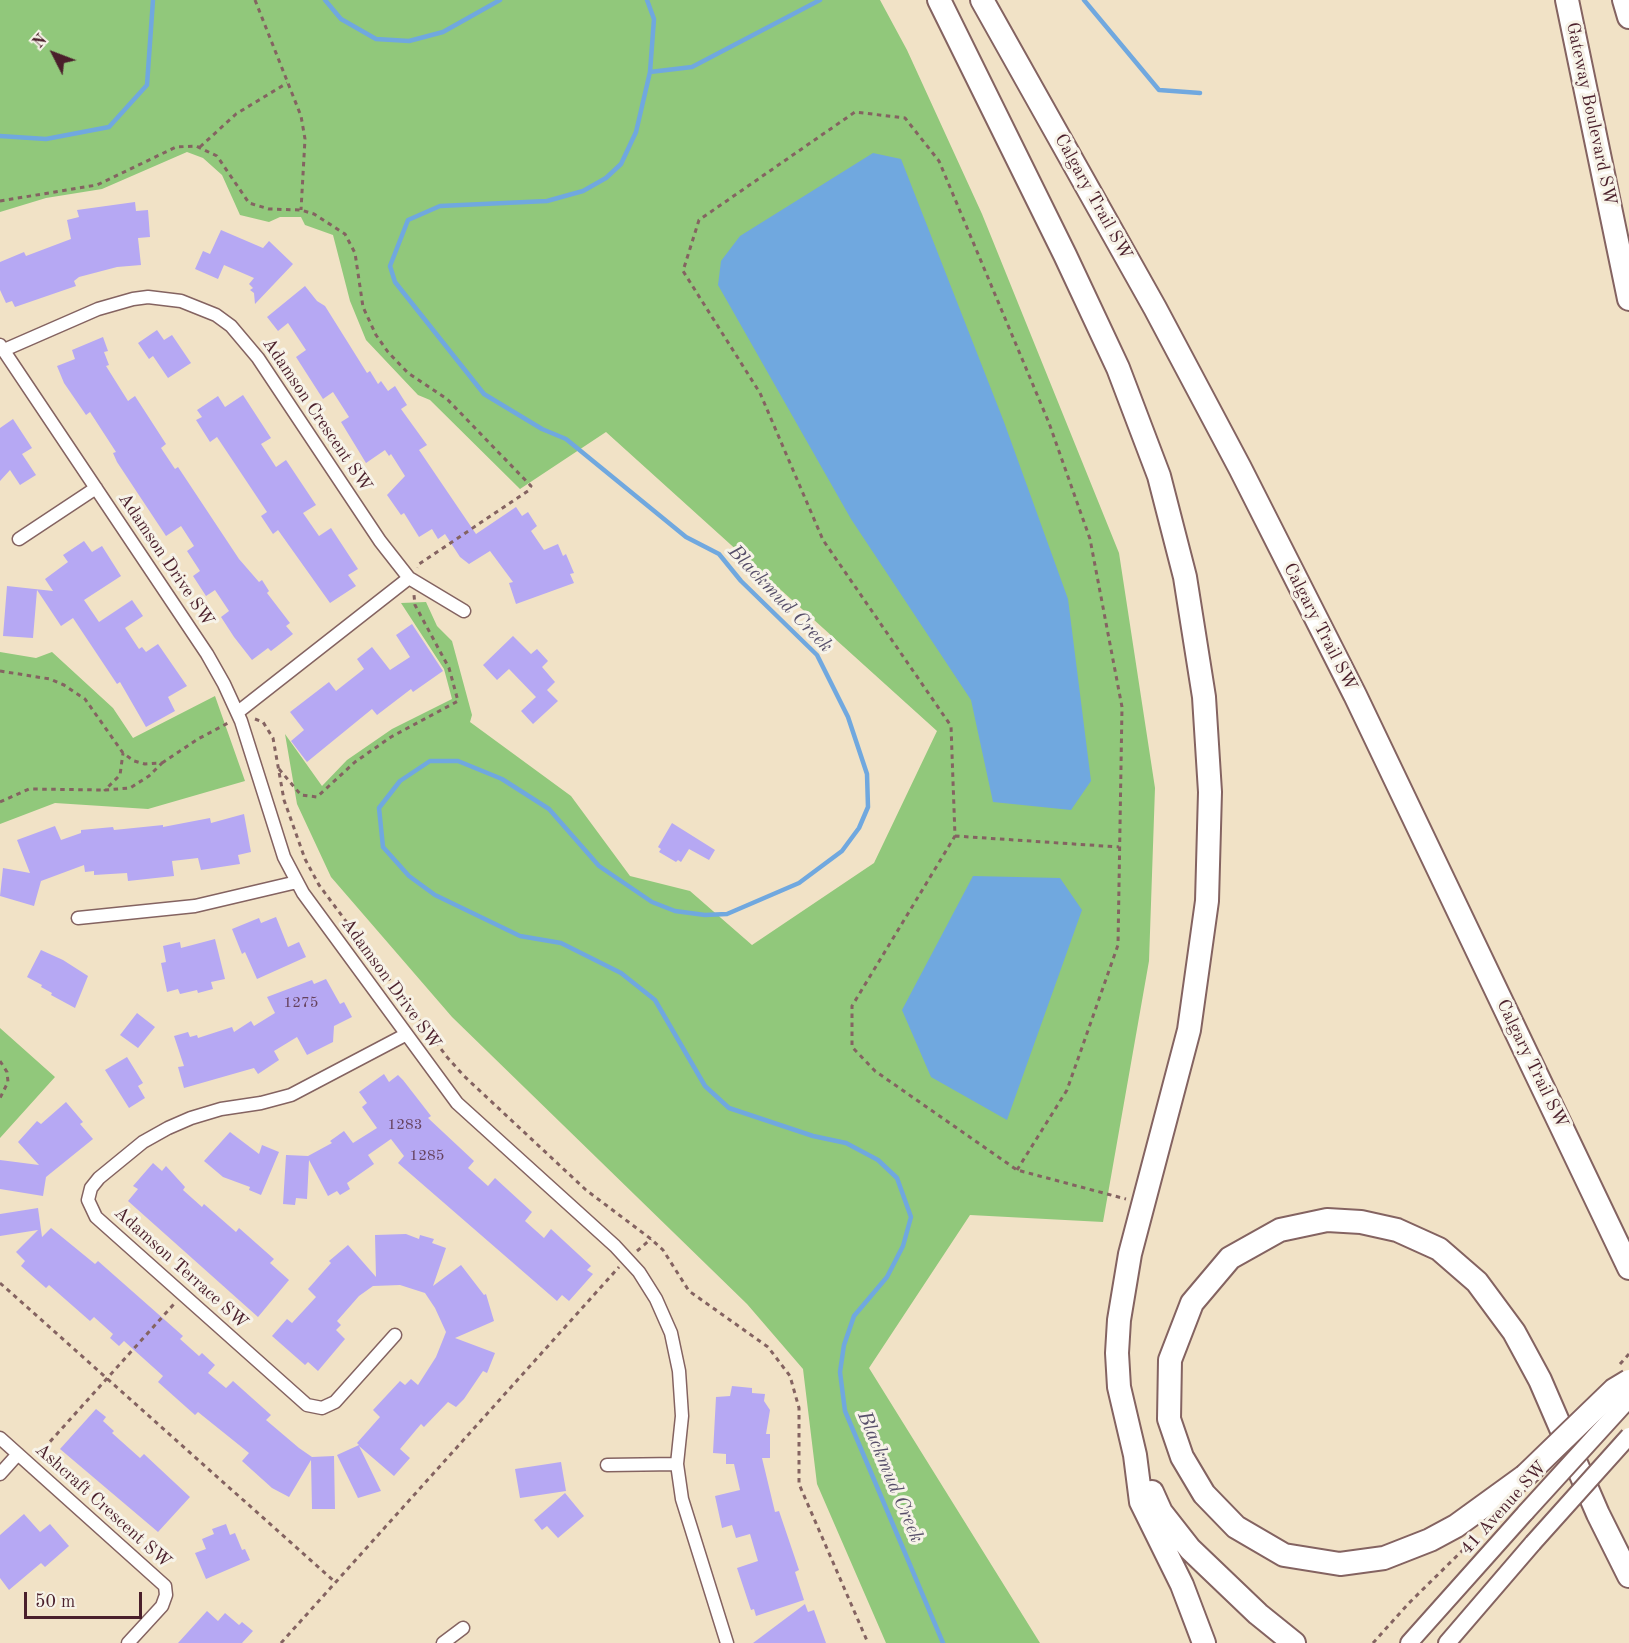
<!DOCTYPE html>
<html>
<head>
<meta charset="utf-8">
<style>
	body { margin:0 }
	#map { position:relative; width:1629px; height:1643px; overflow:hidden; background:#f1e2c6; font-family:"Old Standard TT",serif }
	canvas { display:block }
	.north { position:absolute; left:24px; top:24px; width:60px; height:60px; -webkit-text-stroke:4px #f7f3e8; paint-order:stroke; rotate:312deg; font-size:16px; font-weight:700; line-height:24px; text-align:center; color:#4a1f2b }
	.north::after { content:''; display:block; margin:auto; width:21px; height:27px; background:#4a1f2b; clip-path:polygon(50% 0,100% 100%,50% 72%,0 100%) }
	.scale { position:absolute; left:24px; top:1592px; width:118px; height:27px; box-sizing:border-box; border:3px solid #4a1f2b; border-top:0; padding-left:8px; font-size:18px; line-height:21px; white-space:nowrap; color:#4a1f2b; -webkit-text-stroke:4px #f7f3e8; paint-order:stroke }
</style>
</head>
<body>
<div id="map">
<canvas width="1629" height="1643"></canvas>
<div class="north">N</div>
<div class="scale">50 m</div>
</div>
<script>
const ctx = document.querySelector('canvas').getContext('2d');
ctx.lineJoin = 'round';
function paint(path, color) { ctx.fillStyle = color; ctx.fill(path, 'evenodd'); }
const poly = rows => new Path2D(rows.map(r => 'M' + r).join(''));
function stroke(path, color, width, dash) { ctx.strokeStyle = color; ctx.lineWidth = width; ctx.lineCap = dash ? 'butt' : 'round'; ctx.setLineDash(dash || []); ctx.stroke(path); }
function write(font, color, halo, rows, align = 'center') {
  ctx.font = font + ' "Old Standard TT",serif'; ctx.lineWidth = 6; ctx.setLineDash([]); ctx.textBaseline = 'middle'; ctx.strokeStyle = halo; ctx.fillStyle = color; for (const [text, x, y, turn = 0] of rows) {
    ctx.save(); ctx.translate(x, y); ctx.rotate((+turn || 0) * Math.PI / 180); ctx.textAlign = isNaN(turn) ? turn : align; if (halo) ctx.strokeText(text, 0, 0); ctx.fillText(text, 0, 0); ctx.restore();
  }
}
const green = poly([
	[0,0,880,0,907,50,982,214,1119,553,1155,788,1149,961,1103,1222,970,1215,869,1368,1040,1643,886,1643,817,1484,803,1369,747,1304,452,1017,331,877,297,804,285,734,322,786,347,760,392,729,452,699,444,669,401,603,426,602,437,626,452,641,472,715,470,722,571,796,630,876,690,891,752,945,874,863,937,731,606,432,520,489,430,400,418,395,366,340,350,301,333,235,305,225,301,217,280,217,269,222,240,215,222,175,203,158,187,152,102,189,46,198,0,212],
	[0,652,36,658,52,652,113,708,133,738,215,696,245,781,148,809,55,803,0,824],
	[0,1028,55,1077,0,1138]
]);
const water = poly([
	[873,153,901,159,1004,422,1068,599,1091,781,1071,810,993,802,971,700,851,519,718,285,721,261,740,236],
	[973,876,1060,878,1082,910,1007,1120,931,1077,902,1010]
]);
const stream = poly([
	[325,0,341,19,376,39,409,41,443,32,500,0],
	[647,0,654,19,650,72,636,132,621,164,606,178,583,191,547,201,440,206,408,220,390,266,395,282,484,394,542,429,566,439,686,537,719,554,741,581,817,655,848,717,867,774,868,807,859,828,842,851,799,883,727,914,705,915,675,911,652,902,599,866,549,809,502,779,458,761,430,761,400,781,379,808,383,847,409,876,435,895,520,936,561,943,621,973,655,1000,705,1086,729,1108,813,1136,846,1143,878,1160,897,1178,911,1217,903,1246,887,1277,854,1316,844,1345,840,1372,845,1411,943,1643],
	[1084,0,1159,90,1200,93],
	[650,72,692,67,820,0],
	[0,136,46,139,109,127,147,85,153,0]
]);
const building = poly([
	[135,202,136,211,148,210,150,237,138,238,141,265,117,267,79,277,74,281,76,286,15,307,12,301,6,303,0,290,0,262,24,252,26,256,71,239,67,220,79,217,77,210],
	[221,230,263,248,269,241,293,264,255,304,254,293,250,290,253,288,249,284,254,278,224,265,218,279,195,269,203,251,210,254],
	[305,286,317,301,325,306,367,373,370,371,378,384,381,381,388,391,395,386,407,405,401,409,427,445,419,450,476,534,516,507,522,516,528,512,537,526,531,531,544,550,558,544,563,556,566,554,574,573,570,574,574,583,516,604,509,583,513,582,490,551,469,564,460,557,445,534,438,539,432,529,419,537,404,513,401,515,387,495,405,476,391,454,389,456,385,450,366,463,341,422,349,417,333,392,323,399,296,357,306,350,288,323,278,331,267,317],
	[157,330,164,340,172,335,191,363,168,378,153,356,149,359,138,343],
	[103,337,108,351,104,352,109,365,106,366,128,401,135,396,166,444,161,448,175,469,178,467,239,559,259,582,262,580,269,591,267,593,290,623,286,626,293,634,271,651,268,648,252,660,234,637,221,617,229,611,215,590,206,596,193,576,200,571,187,551,194,546,181,526,166,536,117,462,113,453,116,452,90,412,86,415,64,383,57,366,75,359,72,350],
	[243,395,271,438,261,444,276,467,286,460,316,505,303,513,319,536,331,528,358,569,348,575,356,586,330,603,278,530,273,534,261,516,267,512,217,437,210,442,196,420,202,417,197,410,218,396,225,407],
	[13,419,32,448,22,454,36,475,20,485,10,470,0,481,0,428],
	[84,541,92,552,102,546,121,576,84,600,99,622,132,600,143,616,125,628,139,649,142,647,146,652,158,644,187,686,168,697,175,711,146,727,120,682,117,684,73,618,61,626,37,590,33,638,3,636,7,586,53,591,45,579,68,562,63,555],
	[412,624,443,671,413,692,411,689,377,715,372,709,307,762,291,741,304,730,290,712,329,682,336,691,364,669,357,659,372,647,390,670,410,657,396,635],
	[513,636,531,654,537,649,548,661,542,667,555,682,547,690,558,701,533,724,521,711,536,697,509,669,497,680,483,665],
	[244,814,251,852,238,855,240,864,201,870,198,858,172,861,174,876,128,881,127,873,94,875,94,871,85,872,84,865,41,881,34,906,0,896,3,868,30,873,17,840,55,826,61,840,81,833,81,830,113,827,114,830,163,825,163,827,210,818,211,823],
	[672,823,715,850,709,860,689,849,681,862,678,860,676,862,659,852,661,849,658,847],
	[276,917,288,947,299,942,306,957,257,979,245,952,242,954,232,929,259,918,261,923],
	[215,939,225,979,211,982,213,989,198,993,197,990,180,994,178,989,167,992,161,963,166,962,163,946,180,942,181,948],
	[41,950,63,960,88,976,75,1008,51,995,52,993,41,987,42,985,27,977],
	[326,979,340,1004,344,1002,352,1017,334,1026,333,1042,307,1055,297,1037,274,1051,279,1060,258,1074,254,1068,184,1088,178,1067,184,1066,174,1036,188,1032,190,1037,197,1035,198,1038,232,1027,234,1032,251,1021,254,1026,275,1013,267,997,312,980,314,984],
	[137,1013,155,1027,138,1048,120,1035],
	[127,1057,143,1083,138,1086,145,1098,129,1108,105,1070],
	[384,1074,389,1082,398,1075,403,1080,431,1116,428,1118,474,1161,468,1168,488,1186,495,1178,532,1212,525,1221,544,1238,551,1229,591,1266,587,1270,593,1274,569,1301,562,1295,557,1301,398,1163,404,1156,391,1139,368,1155,374,1164,347,1183,350,1189,340,1195,337,1191,328,1196,309,1160,307,1199,296,1198,295,1205,283,1204,286,1155,308,1156,332,1143,330,1141,344,1131,353,1143,377,1128,362,1107,367,1103,359,1092],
	[66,1102,83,1122,80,1124,93,1139,46,1177,43,1196,0,1189,0,1160,39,1165,18,1142,37,1121,41,1124],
	[230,1132,259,1154,262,1145,279,1152,261,1195,249,1190,250,1187,223,1177,204,1161],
	[153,1163,162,1171,166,1166,185,1187,183,1190,202,1207,204,1204,236,1232,239,1228,274,1259,270,1263,289,1280,258,1317,128,1201,138,1189,133,1186],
	[38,1208,42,1237,51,1228,95,1264,98,1261,183,1336,180,1339,199,1356,202,1353,215,1365,208,1373,226,1388,233,1381,271,1415,266,1420,299,1448,312,1457,334,1456,335,1509,312,1509,311,1460,289,1497,272,1488,242,1461,249,1453,198,1412,195,1415,158,1382,163,1376,124,1341,119,1346,110,1338,113,1334,94,1317,90,1321,49,1285,46,1288,21,1266,25,1261,16,1252,38,1230,0,1236,0,1214],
	[406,1234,419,1239,420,1235,434,1239,432,1243,446,1248,433,1286,461,1265,484,1295,486,1294,494,1321,455,1338,495,1353,487,1373,483,1371,464,1399,456,1407,448,1402,424,1427,421,1424,400,1449,410,1458,394,1476,359,1446,381,1491,358,1498,337,1455,359,1445,357,1443,380,1417,373,1410,400,1381,405,1385,411,1379,418,1385,436,1357,446,1332,435,1308,425,1293,400,1285,373,1286,359,1296,337,1321,341,1325,336,1330,345,1339,318,1371,308,1362,305,1365,272,1336,287,1319,292,1323,316,1297,308,1289,331,1263,329,1261,348,1245,376,1277,375,1235],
	[732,1386,752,1388,752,1393,765,1394,764,1401,770,1410,766,1434,770,1434,770,1458,762,1458,775,1512,779,1511,799,1570,795,1572,804,1600,756,1616,754,1609,751,1610,737,1568,758,1561,750,1534,736,1538,732,1525,722,1528,715,1496,740,1490,734,1464,726,1464,726,1454,713,1453,716,1397,730,1396],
	[96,1409,106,1417,103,1421,114,1431,112,1433,140,1458,144,1454,190,1497,158,1532,60,1449],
	[561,1462,566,1491,520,1498,515,1469],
	[565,1493,584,1516,558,1538,547,1526,542,1530,534,1520],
	[24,1514,40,1532,50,1524,69,1546,45,1567,41,1563,9,1590,0,1578,0,1535],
	[226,1524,230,1535,235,1533,242,1550,245,1549,250,1560,206,1579,195,1553,206,1549,202,1539,214,1534,212,1529],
	[805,1604,808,1612,814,1610,826,1643,753,1643],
	[207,1611,218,1621,225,1613,239,1625,242,1622,253,1631,242,1643,178,1643]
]);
const path = poly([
	[255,0,301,116,305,139,301,210],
	[200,147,236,114,287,83],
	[0,201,97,185,176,147,196,146,217,156,249,203,269,209,301,210,314,214,345,234,355,253,363,307,376,335,388,352,408,373,447,399,531,486,528,491,419,564,418,568],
	[0,671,50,679,64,685,85,699,123,753,134,761,145,764,162,763,149,776,130,788,105,790,120,775,123,753],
	[255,719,263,722,273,738,284,800,305,859,319,885,447,1057,464,1076,586,1190,651,1239,663,1250,689,1291,768,1347,790,1376,799,1408,799,1484,868,1643],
	[162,763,198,739,228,723],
	[279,769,301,795,317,797,355,762,391,737,458,701,449,668,415,605,414,595],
	[0,802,29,789,105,790],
	[955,836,1119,847],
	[0,1061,7,1072,8,1082,0,1098],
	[1017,1170,1067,1090,1118,945,1122,707,1090,539,1049,423,939,161,905,118,855,112,699,220,683,271,760,393,823,540,951,726,955,836,852,1006,852,1047,875,1071,1017,1170,1126,1199],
	[637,1251,651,1239],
	[0,1283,335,1582],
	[38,1455,174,1304],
	[281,1643,619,1267],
	[1373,1643,1409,1603,1468,1545,1465,1540]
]);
const street = poly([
	[0,345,207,654,224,684,241,721,284,857,303,893,457,1103,615,1246,639,1272,656,1299,671,1333,679,1371,682,1416,677,1464,682,1499,727,1643],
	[4,350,98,309,133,299,148,297,181,301,216,315,231,326,258,358,380,541,409,578,238,712],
	[19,539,96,488],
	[409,578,464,611],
	[78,918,195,906,297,882],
	[395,1335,335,1402,322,1408,307,1405,96,1217,88,1200,91,1188,99,1178,143,1142,168,1128,191,1118,221,1109,261,1103,291,1095,405,1035],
	[0,1438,165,1586,166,1595,162,1606,128,1643],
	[607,1465,677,1464],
	[0,1474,18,1454],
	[443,1643,463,1628]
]);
const secondary = poly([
	[1409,1643,1526,1512],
	[1447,1643,1533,1543]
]);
const highway = poly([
	[939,0,1065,255,1118,368,1159,476,1185,577,1204,697,1210,792,1207,901,1189,1030,1130,1254,1119,1320,1117,1353,1119,1387,1135,1455,1141,1502,1182,1585,1204,1643],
	[982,0,1155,308,1240,468,1355,695,1629,1268],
	[1567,0,1629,299],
	[1624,0,1629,17],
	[1525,1476,1456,1526,1430,1540,1384,1558,1340,1564,1284,1555,1236,1527,1204,1494,1182,1457,1169,1419,1170,1360,1192,1303,1230,1258,1280,1230,1327,1220,1361,1222,1397,1230,1439,1249,1477,1282,1514,1332,1540,1380,1598,1514,1629,1576],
	[1152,1492,1161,1512,1190,1549,1258,1614,1294,1643]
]);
const pathBridge = poly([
	[1620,1364,1629,1354]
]);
const secondaryBridge = poly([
	[1526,1512,1629,1399],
	[1533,1543,1629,1436]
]);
const highwayBridge = poly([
	[1525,1476,1614,1390,1629,1381]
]);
const numberNames = [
	["1275",301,1003],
	["1283",405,1125],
	["1285",427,1156]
];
const streetNames = [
	["Gateway Boulevard SW",1591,114,78],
	["Calgary Trail SW",1093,197,61],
	["Adamson Crescent SW",317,415,56],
	["Adamson Drive SW",166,560,56],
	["Calgary Trail SW",1320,627,63],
	["Adamson Drive SW",391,984,54],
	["Calgary Trail SW",1532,1064,64],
	["Adamson Terrace SW",181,1268,42],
	["Ashcraft Crescent SW",103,1506,42],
	["41 Avenue SW",1504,1508,-48]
];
const waterNames = [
	["Blackmud Creek",780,599,46],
	["Blackmud Creek",890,1477,67]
];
paint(green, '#91c87b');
paint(water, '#70a8df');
stroke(stream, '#70a8df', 4.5);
paint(building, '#b6a8f3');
stroke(street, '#846361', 15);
stroke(secondary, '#846361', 20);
stroke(highway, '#846361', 26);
stroke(path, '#846361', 3, [4.5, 4.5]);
stroke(street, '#fff', 12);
stroke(secondary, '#fff', 16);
stroke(highway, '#fff', 22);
stroke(secondaryBridge, '#846361', 20, []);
stroke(highwayBridge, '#846361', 26, []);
stroke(pathBridge, '#846361', 3, [4.5, 4.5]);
stroke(secondaryBridge, '#fff', 16);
stroke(highwayBridge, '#fff', 22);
write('15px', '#65415d', null, numberNames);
write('18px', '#4a1f2b', '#f7f3e8', streetNames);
write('italic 20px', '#574f6a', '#f7f3e8', waterNames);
</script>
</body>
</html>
